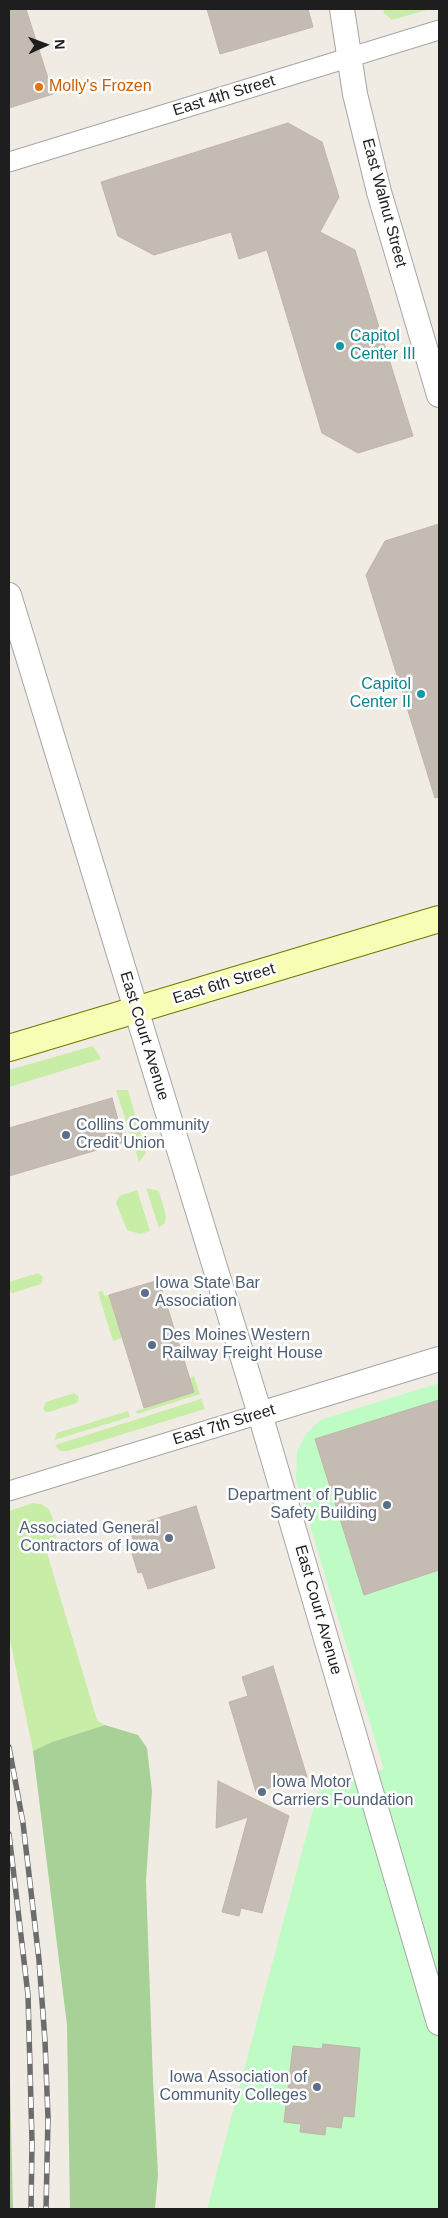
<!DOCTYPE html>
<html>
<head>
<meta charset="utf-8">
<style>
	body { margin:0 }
	#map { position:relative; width:448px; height:2218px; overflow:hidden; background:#f0ece4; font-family:Arial,sans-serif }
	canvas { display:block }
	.frame { position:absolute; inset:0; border:10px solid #1e1e1e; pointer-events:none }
	.north { position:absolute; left:20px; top:20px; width:50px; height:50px; -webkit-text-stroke:4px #fff; paint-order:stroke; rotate:88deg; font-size:14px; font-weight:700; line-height:20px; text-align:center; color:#1e1e1e }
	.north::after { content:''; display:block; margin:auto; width:18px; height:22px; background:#1e1e1e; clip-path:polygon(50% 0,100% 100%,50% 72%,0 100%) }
</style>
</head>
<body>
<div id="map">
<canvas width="448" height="2218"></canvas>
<div class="frame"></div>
<div class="north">N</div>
</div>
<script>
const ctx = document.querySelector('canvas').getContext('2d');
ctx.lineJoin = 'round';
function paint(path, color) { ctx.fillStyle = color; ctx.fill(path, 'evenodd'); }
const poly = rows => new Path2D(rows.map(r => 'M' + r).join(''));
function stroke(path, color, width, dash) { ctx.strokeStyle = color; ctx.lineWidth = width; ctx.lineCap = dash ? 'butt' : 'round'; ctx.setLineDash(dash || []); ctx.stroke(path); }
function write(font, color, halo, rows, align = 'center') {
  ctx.font = font + ' Arial,sans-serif'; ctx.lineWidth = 5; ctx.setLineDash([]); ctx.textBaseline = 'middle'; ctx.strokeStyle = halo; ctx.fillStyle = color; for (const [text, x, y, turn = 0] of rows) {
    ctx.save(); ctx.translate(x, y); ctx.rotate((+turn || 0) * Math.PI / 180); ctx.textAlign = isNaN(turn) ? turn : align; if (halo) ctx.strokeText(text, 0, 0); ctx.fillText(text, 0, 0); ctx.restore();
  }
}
const grass = poly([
	[383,9,430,9,392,20,384,13],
	[93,1046,101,1059,9,1087,9,1070],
	[116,1090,128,1090,146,1153,139,1162],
	[146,1188,159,1191,166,1216,165,1223,159,1228],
	[137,1190,150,1231,140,1234,127,1230,116,1203,119,1196],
	[38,1273,43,1277,41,1284,13,1293,9,1291,9,1282],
	[103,1291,104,1296,109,1295,122,1338,113,1341,98,1292],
	[194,1376,200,1394,137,1414,136,1411,194,1392,190,1378],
	[74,1393,79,1397,77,1403,49,1412,46,1412,43,1409,46,1402],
	[201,1399,205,1409,68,1451,60,1451,55,1445],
	[128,1411,130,1417,54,1440,57,1433],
	[33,1503,41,1504,49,1509,52,1517,56,1533,55,1545,52,1551,47,1553,97,1720,105,1725,52,1742,33,1751,9,1635,9,1511]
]);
const forest = poly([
	[105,1725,138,1735,147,1748,152,1791,146,1881,153,2081,158,2174,155,2209,70,2209,67,2025,33,1751,52,1742],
	[9,2066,10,2078,13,2209,9,2209]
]);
const park = poly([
	[439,1383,439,2209,207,2209,318,1791,384,1769,296,1480,297,1451,306,1434,320,1420]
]);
const building = poly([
	[9,9,26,9,53,94,9,108,9,9],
	[207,9,308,9,313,27,220,54,207,9],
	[288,123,322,142,339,197,320,232,355,250,413,436,358,453,322,433,267,250,239,259,231,232,154,255,118,236,101,182,288,123],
	[439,524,439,797,435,798,366,575,385,541,439,524],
	[112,1098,124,1142,9,1176,9,1128,112,1098],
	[159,1280,194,1392,144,1408,109,1295,159,1280],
	[439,1400,439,1570,364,1595,315,1439,439,1400],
	[196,1506,215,1568,148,1589,142,1572,138,1573,131,1550,136,1549,129,1527,196,1506],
	[273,1666,307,1777,256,1792,229,1702,248,1696,242,1677,273,1666],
	[218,1781,289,1816,262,1913,241,1908,239,1916,222,1912,248,1817,216,1828,218,1781],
	[323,2044,360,2048,354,2117,343,2116,341,2128,326,2126,325,2135,300,2132,301,2124,284,2122,293,2046,322,2049,323,2044]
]);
const minor = poly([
	[9,162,439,30],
	[9,1491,260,1414]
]);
const tertiary = poly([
	[342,9,355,94,379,192,439,395],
	[9,595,260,1414,439,2023],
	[260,1414,439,1359]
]);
const secondary = poly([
	[9,1048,439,919]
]);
const rail = poly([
	[9,1747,23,1823,39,1960,45,2041,48,2118,46,2209],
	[9,1834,28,1995,32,2142,31,2209]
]);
const markers = [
	[39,87,5,"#e8710a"],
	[340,346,5,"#0f9aa8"],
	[421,694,5,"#0f9aa8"],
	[66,1135,5,"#5c6f8a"],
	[145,1293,5,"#5c6f8a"],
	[152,1345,5,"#5c6f8a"],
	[387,1505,5,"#5c6f8a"],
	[169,1538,5,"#5c6f8a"],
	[262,1792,5,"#5c6f8a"],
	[317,2087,5,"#5c6f8a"]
];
const foodNames = [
	["Molly's Frozen",49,87]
];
const streetNames = [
	["East 4th Street",224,96,-17],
	["East Walnut Street",384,203,75],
	["East 6th Street",224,984,-17],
	["East Court Avenue",144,1036,73],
	["East 7th Street",224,1425,-17],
	["East Court Avenue",318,1610,74]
];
const cultureNames = [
	["Capitol",350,337],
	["Center III",350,355],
	["Capitol",411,685,"right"],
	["Center II",411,703,"right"]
];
const serviceNames = [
	["Collins Community",76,1126],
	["Credit Union",76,1144],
	["Iowa State Bar",155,1284],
	["Association",155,1302],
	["Des Moines Western",162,1336],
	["Railway Freight House",162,1354],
	["Department of Public",377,1496,"right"],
	["Safety Building",377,1514,"right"],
	["Associated General",159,1529,"right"],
	["Contractors of Iowa",159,1547,"right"],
	["Iowa Motor",272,1783],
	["Carriers Foundation",272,1801],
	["Iowa Association of",307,2078,"right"],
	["Community Colleges",307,2096,"right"]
];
paint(grass, '#c8eda7');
paint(forest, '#a7d196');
paint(park, '#bffcc5');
paint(building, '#c4bcb3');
stroke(building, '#c2b3a5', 1);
stroke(minor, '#a5a5a5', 21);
stroke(tertiary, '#a5a5a5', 26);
stroke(secondary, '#6b7b00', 28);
stroke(minor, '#fff', 19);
stroke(tertiary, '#fff', 24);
stroke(secondary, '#f8fdb5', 26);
stroke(rail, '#6c6c6c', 5.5);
stroke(rail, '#fff', 4, [11]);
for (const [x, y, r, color] of markers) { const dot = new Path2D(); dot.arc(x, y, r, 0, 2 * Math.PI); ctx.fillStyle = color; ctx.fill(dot); stroke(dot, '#fff', 2); }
write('16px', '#c56008', '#fff', foodNames, 'left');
write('16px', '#1e1e1e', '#fff', streetNames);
write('16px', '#0d838f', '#fff', cultureNames, 'left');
write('16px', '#4e5e75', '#fff', serviceNames, 'left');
</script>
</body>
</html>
